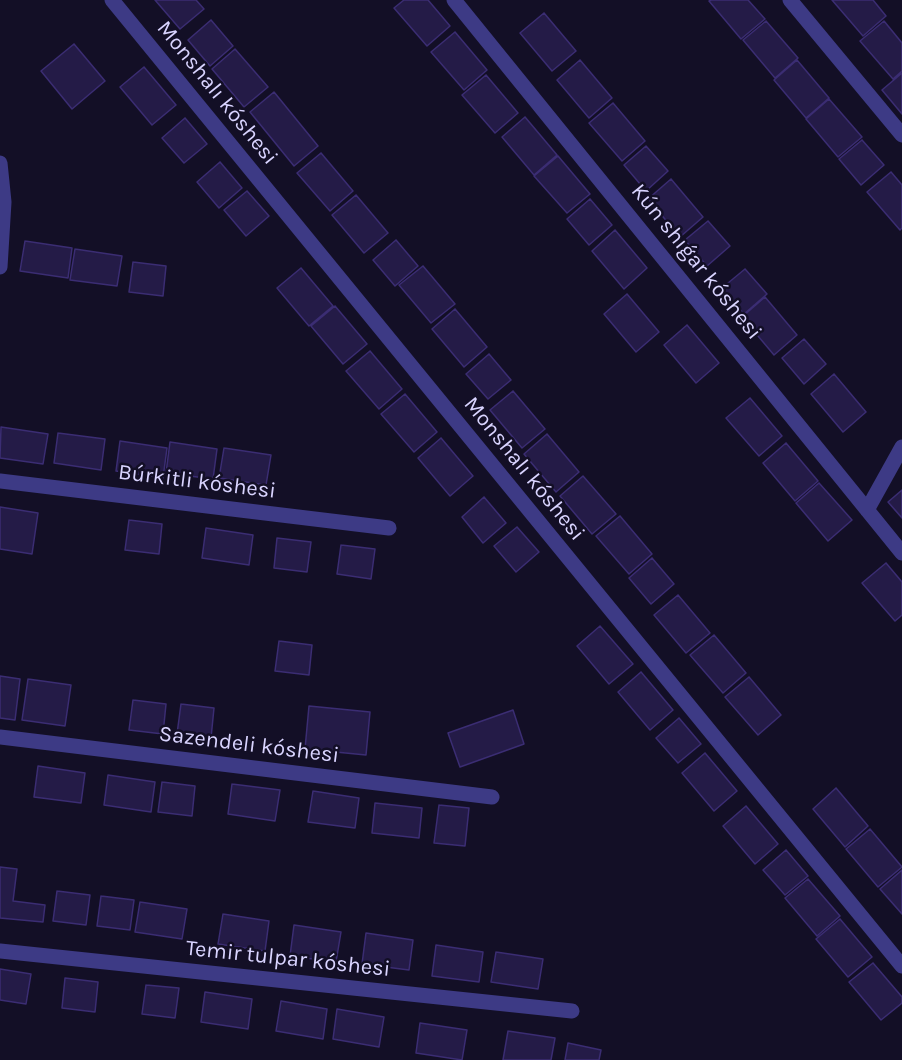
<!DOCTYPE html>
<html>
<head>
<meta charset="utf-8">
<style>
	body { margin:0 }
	canvas { display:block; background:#130f26 }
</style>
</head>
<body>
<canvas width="902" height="1060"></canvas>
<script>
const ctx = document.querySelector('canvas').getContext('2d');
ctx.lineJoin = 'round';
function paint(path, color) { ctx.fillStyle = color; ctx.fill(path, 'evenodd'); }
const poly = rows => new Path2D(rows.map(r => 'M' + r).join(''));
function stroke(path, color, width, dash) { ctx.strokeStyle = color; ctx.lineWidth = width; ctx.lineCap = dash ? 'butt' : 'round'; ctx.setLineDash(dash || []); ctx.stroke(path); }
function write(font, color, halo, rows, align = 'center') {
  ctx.font = font + ' Karla,sans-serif'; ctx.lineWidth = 5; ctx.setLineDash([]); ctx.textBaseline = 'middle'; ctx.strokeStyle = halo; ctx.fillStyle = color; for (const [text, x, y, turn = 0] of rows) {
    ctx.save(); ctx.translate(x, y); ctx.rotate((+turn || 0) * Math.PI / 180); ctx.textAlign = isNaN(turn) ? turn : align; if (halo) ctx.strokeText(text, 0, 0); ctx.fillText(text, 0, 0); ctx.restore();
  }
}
const building = poly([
	[155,0,196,0,204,9,180,29,155,0],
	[404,0,428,0,450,26,427,46,394,8,404,0],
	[711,0,748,0,765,19,741,39,709,1,711,0],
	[832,0,873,0,886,16,863,36,832,0],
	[544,13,576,51,552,71,520,33,544,13],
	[211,20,233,46,210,66,188,40,211,20],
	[766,21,798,58,775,78,743,40,766,21],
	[884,21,902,43,902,71,893,79,860,41,884,21],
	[455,32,487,70,464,90,431,52,455,32],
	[74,44,105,81,72,109,41,71,74,44],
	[235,49,268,87,244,107,212,69,235,49],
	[580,60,612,98,589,118,557,80,580,60],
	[797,60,829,98,806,118,774,80,797,60],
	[144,67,176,105,152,125,120,87,144,67],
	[902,73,902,114,882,90,902,73],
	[486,75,518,113,495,133,462,95,486,75],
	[274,92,318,146,294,166,250,112,274,92],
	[829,99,862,137,838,157,806,119,829,99],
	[613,103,645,141,622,161,589,123,613,103],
	[525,117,557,155,534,175,502,137,525,117],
	[185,118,207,144,184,163,162,138,185,118],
	[862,140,884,165,861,185,839,159,862,140],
	[646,146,668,171,646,191,624,165,646,146],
	[321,153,353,191,330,211,297,173,321,153],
	[558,156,590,194,567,213,534,176,558,156],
	[220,162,242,188,219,208,197,182,220,162],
	[891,172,902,185,902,228,900,230,867,192,891,172],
	[671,179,703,217,680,237,648,199,671,179],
	[247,191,269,216,246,236,224,210,247,191],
	[356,195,388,233,364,253,332,215,356,195],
	[590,199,612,225,589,245,567,219,590,199],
	[708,221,730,246,707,266,685,240,708,221],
	[615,230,647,268,624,289,592,251,615,230],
	[396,240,418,266,395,286,373,260,396,240],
	[25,241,72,248,68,278,20,271,25,241],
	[75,249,122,256,117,286,70,280,75,249],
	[133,262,166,266,163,296,129,292,133,262],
	[423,266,455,304,431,323,399,285,423,266],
	[301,268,333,306,309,326,277,288,301,268],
	[745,269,767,294,744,314,722,288,745,269],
	[627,294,659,332,636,352,604,314,627,294],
	[765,297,797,335,774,355,742,317,765,297],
	[335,306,367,344,343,364,311,326,335,306],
	[455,309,487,347,464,367,432,329,455,309],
	[687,325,719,363,696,383,664,345,687,325],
	[804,339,826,364,804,384,782,358,804,339],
	[370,351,402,389,379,409,346,371,370,351],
	[489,354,511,380,488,399,466,374,489,354],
	[834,374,866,412,843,432,811,394,834,374],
	[513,391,545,429,522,448,490,410,513,391],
	[405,394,437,432,414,452,381,414,405,394],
	[750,398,782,436,759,456,726,418,750,398],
	[1,427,48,434,43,464,0,458,1,427],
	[58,433,105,439,101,470,54,463,58,433],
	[547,434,579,472,556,492,524,454,547,434],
	[441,438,473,476,450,496,418,458,441,438],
	[120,441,167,448,163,478,116,471,120,441],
	[170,442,217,449,213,479,166,473,170,442],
	[786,443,818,481,795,501,763,463,786,443],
	[224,448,271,455,266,485,219,478,224,448],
	[583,476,616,514,592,534,560,496,583,476],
	[819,483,852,520,828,541,796,503,819,483],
	[902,490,902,518,888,502,902,490],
	[484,497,506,523,483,543,462,517,484,497],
	[0,507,38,513,32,554,0,549,0,507],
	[620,516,652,554,629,574,596,536,620,516],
	[129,520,162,524,159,554,125,550,129,520],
	[517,527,539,552,516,572,494,546,517,527],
	[206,528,253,535,249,565,202,558,206,528],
	[277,538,311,542,307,572,274,568,277,538],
	[341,545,375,549,371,579,337,574,341,545],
	[652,558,674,584,651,604,629,578,652,558],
	[886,563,902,582,902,615,895,621,862,583,886,563],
	[678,595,710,633,686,653,654,615,678,595],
	[600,626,633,664,609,684,577,646,600,626],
	[714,635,746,673,723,693,690,655,714,635],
	[279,641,312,645,309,675,275,671,279,641],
	[641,672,673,710,650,730,618,692,641,672],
	[0,676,20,679,15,720,0,718,0,676],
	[749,677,781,715,758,735,725,697,749,677],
	[28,679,71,685,65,726,22,720,28,679],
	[133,700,166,704,163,734,129,730,133,700],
	[181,704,214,708,211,738,177,734,181,704],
	[309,706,370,712,366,755,305,749,309,706],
	[513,710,524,744,460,767,448,733,513,710],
	[679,718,701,744,678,763,656,738,679,718],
	[705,753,737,791,714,811,682,773,705,753],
	[38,766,85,773,81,803,34,797,38,766],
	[108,775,155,782,151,812,104,805,108,775],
	[162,782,195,786,192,816,158,812,162,782],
	[232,784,280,790,275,821,228,814,232,784],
	[836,788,868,826,845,847,813,809,836,788],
	[313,791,359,798,355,828,308,822,313,791],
	[375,803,422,808,419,838,372,833,375,803],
	[439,805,469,808,465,846,434,843,439,805],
	[746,806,778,844,755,864,723,826,746,806],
	[870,829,902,867,878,887,846,849,870,829],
	[786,850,808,876,785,895,763,870,786,850],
	[0,867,17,869,13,901,45,905,43,922,0,918,0,867],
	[902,870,902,914,880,889,902,870],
	[808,879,840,916,817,936,785,898,808,879],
	[57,891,90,895,86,925,53,921,57,891],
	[101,896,134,900,130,930,97,926,101,896],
	[140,902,187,909,182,939,135,932,140,902],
	[223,914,269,921,265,951,218,944,223,914],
	[840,919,872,957,848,977,816,939,840,919],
	[294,925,341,932,336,962,290,956,294,925],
	[366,933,413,940,409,970,362,964,366,933],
	[436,945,483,952,479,982,432,976,436,945],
	[496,952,543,959,538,989,491,982,496,952],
	[873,963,902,997,902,1003,881,1020,849,982,873,963],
	[0,969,31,974,26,1004,0,1000,0,969],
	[65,978,98,982,95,1012,62,1008,65,978],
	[146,985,179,988,175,1018,142,1014,146,985],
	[205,992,252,999,248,1029,201,1022,205,992],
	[281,1001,327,1009,323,1039,276,1031,281,1001],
	[337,1009,384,1017,379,1047,333,1039,337,1009],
	[420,1023,467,1030,462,1060,416,1053,420,1023],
	[508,1031,555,1038,551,1060,503,1060,508,1031],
	[568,1043,601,1050,599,1060,565,1060,568,1043]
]);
const minor = poly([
	[112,0,902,966],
	[454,0,902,553],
	[790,0,902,135],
	[0,163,4,202,0,267],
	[0,481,389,528],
	[867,510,902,447],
	[0,737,492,797],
	[0,951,572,1011]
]);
const streetNames = [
	["Monshalı kóshesi",217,93,51],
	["Kún shıǵar kóshesi",696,262,51],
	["Monshalı kóshesi",524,469,51],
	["Búrkitli kóshesi",197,482,7],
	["Sazendeli kóshesi",249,745,7],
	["Temir tulpar kóshesi",288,959,6]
];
paint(building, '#241b47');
stroke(building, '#3b2d73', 1.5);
stroke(minor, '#3d3a85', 15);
write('22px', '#d9d4ff', '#130f26', streetNames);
</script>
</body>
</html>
